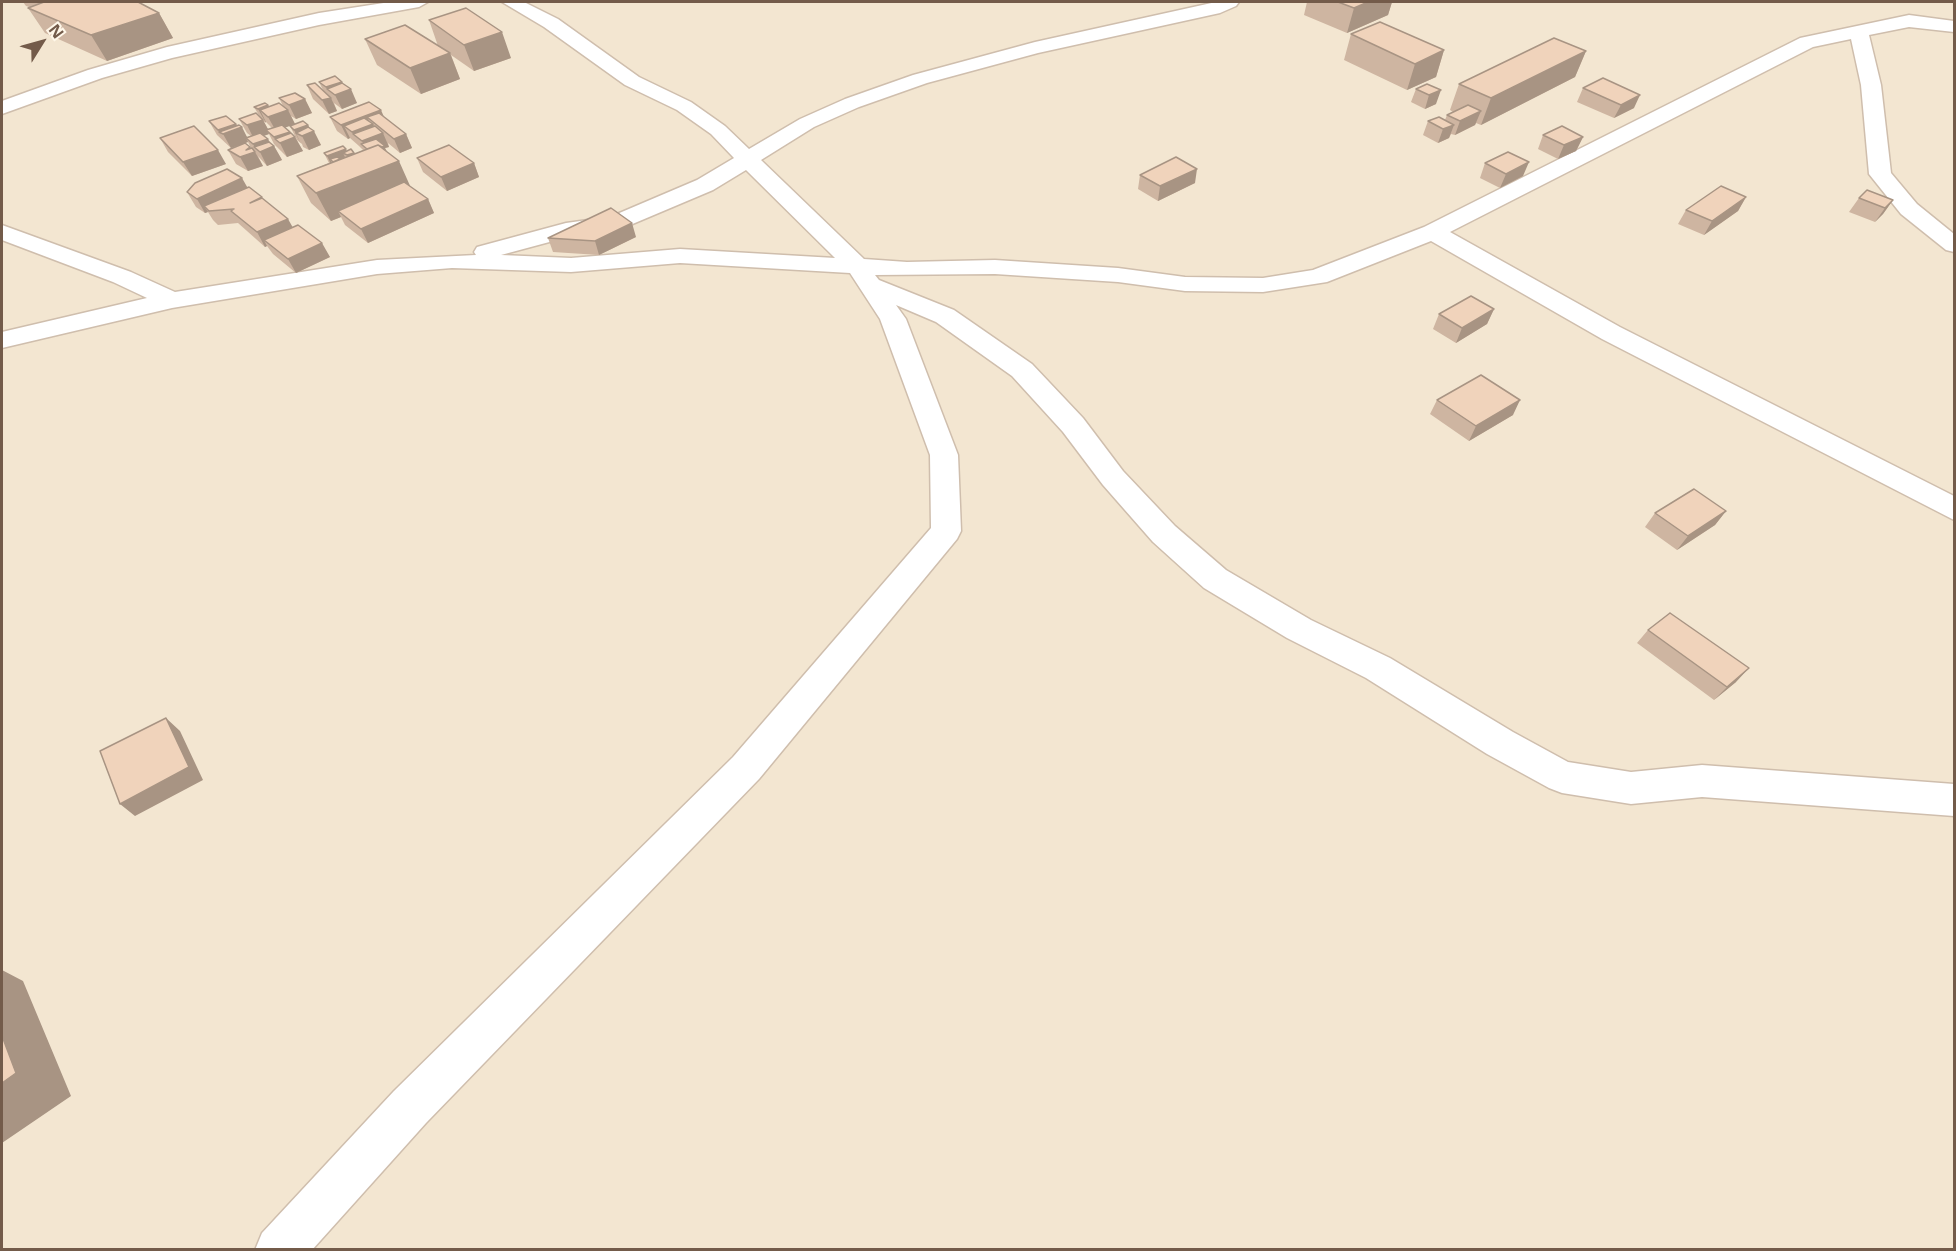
<!DOCTYPE html>
<html>
<head>
<meta charset="utf-8">
<style>
	body { margin:0 }
	#map { position:relative; width:1956px; height:1251px; overflow:hidden; background:#fcf3e3; font-family:"Open Sans",sans-serif }
	canvas { display:block }
	.frame { position:absolute; inset:0; border:3px solid #735b4a; pointer-events:none }
	.north { position:absolute; left:12px; top:12px; width:60px; height:60px; -webkit-text-stroke:4px #fff7e9; paint-order:stroke; rotate:53deg; font-size:16px; font-weight:700; line-height:24px; text-align:center; color:#735b4a }
	.north::after { content:''; display:block; margin:auto; width:21px; height:27px; background:#735b4a; clip-path:polygon(50% 0,100% 100%,50% 72%,0 100%) }
</style>
</head>
<body>
<div id="map">
<canvas width="1956" height="1251"></canvas>
<div class="frame"></div>
<div class="north">N</div>
</div>
<script>
const ctx = document.querySelector('canvas').getContext('2d');
ctx.lineJoin = 'round';
function paint(path, color) { ctx.fillStyle = color; ctx.fill(path, 'evenodd'); }
const poly = rows => new Path2D(rows.map(r => 'M' + r).join(''));
function stroke(path, color, width, dash) { ctx.strokeStyle = color; ctx.lineWidth = width; ctx.lineCap = dash ? 'butt' : 'round'; ctx.setLineDash(dash || []); ctx.stroke(path); }
const residential = poly([
	[2,2,1954,2,1954,1249,2,1249]
]);
const street = poly([
	[390,2,428,2,419,7,319,25,172,58,102,78,2,114,2,101,88,70,167,47,319,13,390,2],
	[502,2,524,2,558,19,639,77,691,102,725,126,749,149,800,119,845,99,913,75,1035,42,1216,2,1239,2,1236,6,1220,13,1038,53,927,83,859,107,814,127,761,160,864,259,907,262,995,260,1118,268,1185,277,1263,278,1313,270,1424,227,1800,38,1909,15,1954,21,1954,32,1909,27,1869,35,1881,85,1891,173,1917,204,1954,234,1954,252,1946,250,1901,214,1869,174,1861,85,1851,39,1813,47,1450,232,1620,327,1954,496,1954,520,1602,339,1431,241,1327,282,1263,292,1185,291,1118,282,995,274,875,275,879,280,954,310,1032,364,1083,418,1123,471,1175,526,1226,570,1311,620,1390,658,1513,732,1568,762,1631,772,1702,765,1954,784,1954,816,1702,797,1631,804,1562,793,1549,788,1487,754,1366,678,1287,638,1204,588,1153,542,1103,485,1063,432,1012,376,936,322,896,305,906,319,958,455,961,531,957,539,759,779,426,1123,312,1250,255,1250,262,1233,394,1091,733,757,931,528,930,455,880,319,850,273,680,263,571,272,452,268,377,274,172,308,2,348,2,332,147,298,113,282,2,240,2,225,131,272,175,292,377,260,476,255,474,252,477,247,566,223,610,217,697,180,734,158,711,134,677,110,625,85,544,27,502,2],
	[746,170,835,258,680,249,571,258,501,255,568,237,623,228,713,190,746,170]
]);
const wall = poly([
	[23,2,138,2,159,13,173,38,107,61,45,33,28,8,29,7,26,6],
	[1307,2,1392,2,1388,15,1347,33,1304,15],
	[429,20,511,58,474,71,451,55,460,79,421,94,377,65,365,39,438,46],
	[1351,34,1444,50,1436,77,1407,90,1344,60],
	[1586,51,1575,77,1481,125,1476,123,1475,125,1455,135,1451,134,1449,138,1438,143,1423,135,1428,121,1445,120,1447,115,1453,112,1450,110,1459,84],
	[319,82,343,84,357,103,342,109,334,103,337,111,329,114,313,99,307,85,323,90],
	[1427,84,1436,104,1425,109,1411,102,1416,89],
	[1583,88,1634,108,1614,118,1577,102],
	[279,98,305,99,312,113,296,119,291,116,295,124,285,127,295,137,303,151,287,157,274,144,269,134,264,136,274,146,282,160,267,166,258,156,263,166,248,171,236,164,228,150,231,148,217,135,209,121,236,124,247,137,251,136,247,133,239,119,260,117,254,107,268,105,269,107,283,106],
	[264,122,266,122,272,128,268,129],
	[248,142,251,148,245,143],
	[383,116,406,134,412,148,400,153,388,143,389,147,385,148,387,152,410,186,428,199,434,213,368,243,345,225,341,217,331,221,311,203,297,176,329,163,324,153,347,151,355,154,363,150,359,146,350,138,348,139,337,131,330,117],
	[308,125,321,145,309,150,303,147,302,144,297,140,290,126],
	[1543,135,1583,137,1576,151,1558,159,1538,149],
	[160,138,226,164,192,176,168,152],
	[417,158,474,163,479,177,447,191,423,172],
	[1485,163,1523,176,1500,188,1480,178],
	[1140,175,1195,183,1158,201,1138,189],
	[248,188,262,198,292,227,330,257,296,273,273,254,267,246,265,247,238,223,218,225,213,220,208,212,205,213,196,207,187,192],
	[1746,197,1738,211,1704,235,1678,224,1686,210],
	[1859,198,1893,200,1883,214,1875,222,1849,212],
	[636,237,599,255,553,252,548,238],
	[1494,309,1487,324,1456,343,1433,329,1439,314],
	[1437,400,1513,415,1469,441,1430,414],
	[1726,511,1715,525,1677,550,1645,527,1655,513],
	[1648,630,1736,682,1714,700,1637,643]
]);
const shadedWall = poly([
	[1368,2,1392,2,1388,15,1347,33,1354,8],
	[159,13,173,38,107,61,91,35],
	[502,32,511,58,474,71,464,45],
	[1444,50,1436,77,1407,90,1415,64],
	[1586,51,1575,77,1481,125,1491,98],
	[450,53,460,79,421,94,410,68],
	[342,82,346,91,351,89,357,103,342,109,335,95,327,89,326,87],
	[1441,90,1436,104,1425,109,1429,95],
	[1640,95,1634,108,1614,118,1621,105],
	[331,98,337,111,329,114,322,100],
	[305,99,312,113,296,119,289,105],
	[268,105,274,115,288,110,295,124,276,131,268,117,260,110,266,122,266,123,258,109],
	[381,110,387,124,367,117,371,124,373,124,378,135,383,133,389,147,385,148,391,160,370,152,365,147,362,141,353,134,352,132,344,126,350,138,348,139,341,125],
	[1481,111,1475,125,1455,135,1460,121],
	[263,120,270,133,266,130,269,134,254,139,247,125],
	[236,124,238,129,242,127,249,141,246,138,248,142,231,148,223,134,219,132,226,144,218,130],
	[308,125,311,132,314,131,321,145,309,150,302,136,296,133,301,144,294,130],
	[1454,125,1449,138,1438,143,1443,129],
	[290,132,293,138,295,137,303,151,287,157,280,143,275,139,281,151,274,137],
	[406,134,412,148,400,153,394,139],
	[1583,137,1576,151,1558,159,1564,145],
	[268,139,272,147,274,146,282,160,267,166,260,152,255,148,253,144],
	[250,147,253,152,255,152,263,166,248,171,240,157,246,150],
	[346,149,348,155,354,153,354,169,347,155,343,153,349,165,333,162,330,159,334,170,327,156],
	[218,150,226,164,192,176,183,162],
	[399,161,411,188,338,211,341,217,331,221,316,193],
	[1529,162,1523,176,1500,188,1506,174],
	[474,163,479,177,447,191,441,177],
	[1197,169,1195,183,1158,201,1160,186],
	[242,178,250,192,210,211,204,206,208,212,205,213,197,199],
	[1746,197,1738,211,1704,235,1712,221],
	[428,199,434,213,368,243,361,229],
	[1893,200,1883,214,1875,222,1885,208],
	[288,219,296,233,264,240,267,246,265,247,257,232],
	[632,223,636,237,599,255,595,241],
	[322,243,330,257,296,273,288,259],
	[1494,309,1487,324,1456,343,1462,328],
	[1520,400,1513,415,1469,441,1476,426],
	[1726,511,1715,525,1677,550,1688,536],
	[1749,668,1736,682,1714,700,1727,687],
	[166,718,180,731,203,780,135,816,120,804],
	[2,970,23,981,71,1096,2,1143]
]);
const building = poly([
	[44,2,138,2,159,13,91,35,28,8,44,2],
	[1338,2,1368,2,1354,8,1338,2],
	[466,8,502,32,464,45,429,20,466,8],
	[1380,22,1444,50,1415,64,1351,34,1380,22],
	[405,25,450,53,410,68,365,39,405,25],
	[1554,38,1586,51,1491,98,1459,84,1554,38],
	[335,76,342,82,326,87,319,82,335,76],
	[1603,78,1640,95,1621,105,1583,88,1603,78],
	[315,83,331,98,322,100,307,85,315,83],
	[342,83,351,89,335,95,327,89,342,83],
	[1427,84,1441,90,1429,95,1416,89,1427,84],
	[295,93,305,99,289,105,279,98,295,93],
	[369,102,381,110,341,125,330,117,369,102],
	[265,103,268,105,258,109,254,107,265,103],
	[279,103,288,110,268,117,260,110,279,103],
	[1468,105,1481,111,1460,121,1447,115,1468,105],
	[256,113,263,120,247,125,239,119,256,113],
	[379,113,406,134,394,139,367,117,379,113],
	[226,116,236,124,218,130,209,121,226,116],
	[1439,117,1454,125,1443,129,1428,121,1439,117],
	[364,118,373,124,352,132,344,126,364,118],
	[303,121,308,125,294,130,290,126,303,121],
	[239,125,242,127,223,134,219,132,239,125],
	[282,125,290,132,274,137,266,130,282,125],
	[194,126,218,150,183,162,160,138,194,126],
	[375,126,383,133,362,141,353,134,375,126],
	[1562,126,1583,137,1564,145,1543,135,1562,126],
	[308,127,314,131,302,136,296,133,308,127],
	[260,133,268,139,253,144,246,138,260,133],
	[291,133,295,137,280,143,275,139,291,133],
	[376,139,385,146,382,147,378,145,367,149,361,144,376,139],
	[269,142,274,146,260,152,254,147,269,142],
	[245,143,250,147,246,150,252,148,255,152,240,157,228,150,245,143],
	[378,145,399,161,316,193,297,176,378,145],
	[449,145,474,163,441,177,417,158,449,145],
	[343,146,346,149,327,156,324,153,343,146],
	[351,149,354,153,347,155,343,153,351,149],
	[1508,152,1529,162,1506,174,1485,163,1508,152],
	[337,157,340,159,333,162,330,159,337,157],
	[1176,157,1197,169,1160,186,1140,175,1176,157],
	[227,169,242,178,197,199,187,192,195,183,227,169],
	[404,182,428,199,361,229,338,211,404,182],
	[1721,186,1746,197,1712,221,1686,210,1721,186],
	[249,187,262,197,250,203,262,198,288,219,257,232,231,211,234,209,209,211,204,206,249,187],
	[1867,190,1893,200,1885,208,1859,198,1867,190],
	[611,208,632,223,595,241,548,238,611,208],
	[298,225,322,243,288,259,264,240,298,225],
	[1471,296,1494,309,1462,328,1439,314,1471,296],
	[1481,375,1520,400,1476,426,1437,400,1481,375],
	[1694,489,1726,511,1688,536,1655,513,1694,489],
	[1670,613,1749,668,1727,687,1648,630,1670,613],
	[166,718,189,767,120,804,100,751,166,718],
	[2,1036,16,1073,2,1083,2,1036]
]);
paint(residential, '#f3e6d1');
stroke(street, '#cfbead', 3);
paint(street, '#fff');
paint(wall, '#ceb5a1');
paint(shadedWall, '#a89483');
paint(building, '#f0d3bb');
stroke(building, '#a89483', 1.5);
</script>
</body>
</html>
